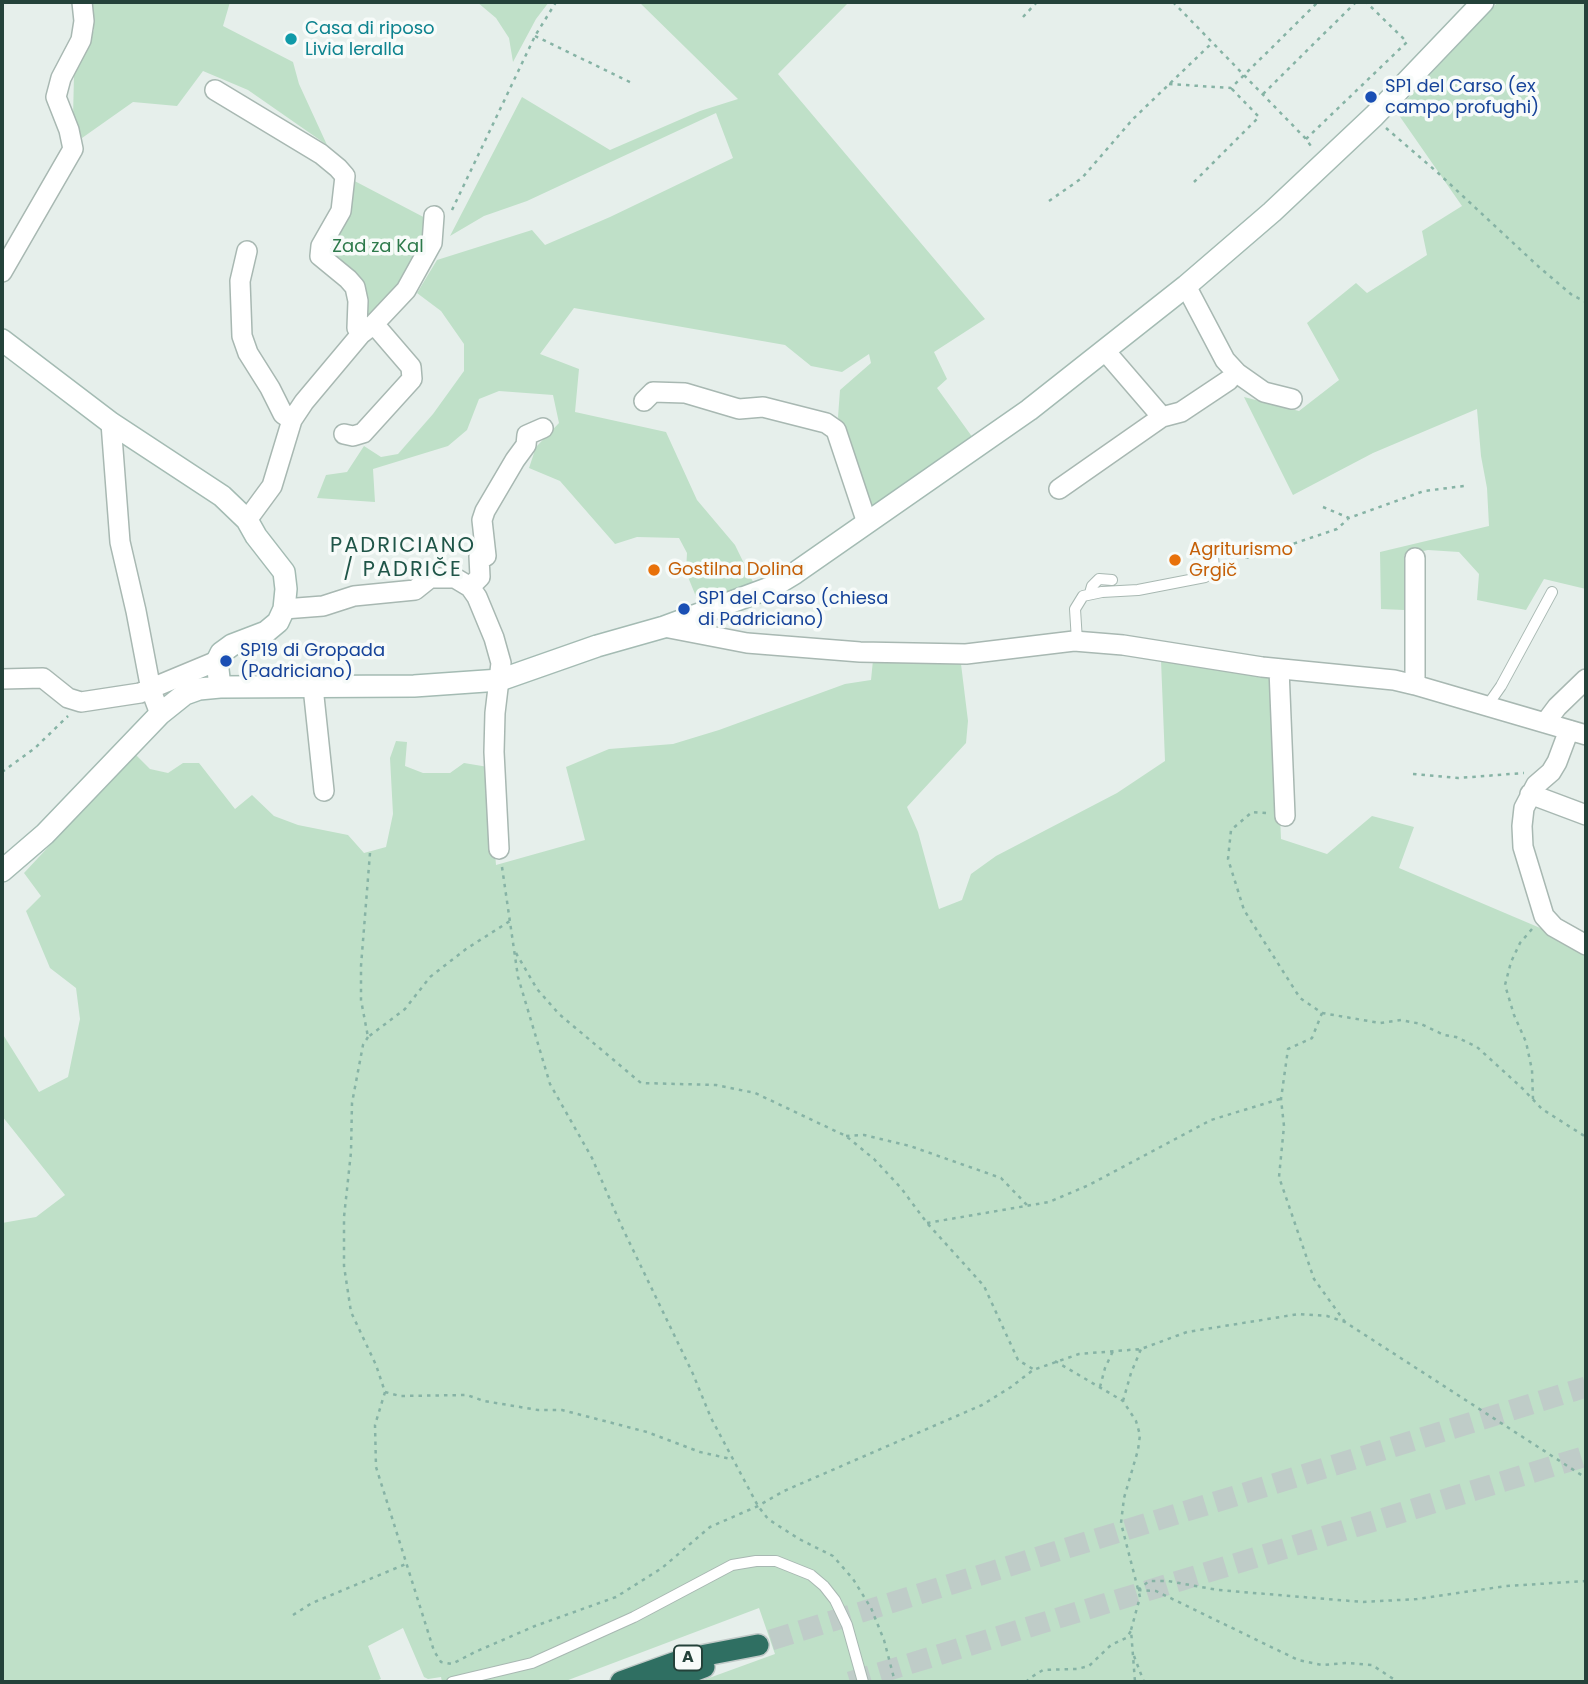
<!DOCTYPE html>
<html>
<head>
<meta charset="utf-8">
<style>
	body { margin:0 }
	#map { position:relative; width:1588px; height:1684px; overflow:hidden; background:#e6efeb; font-family:Poppins,sans-serif }
	canvas { display:block }
	.frame { position:absolute; inset:0; border:4px solid #24423a; pointer-events:none }
</style>
</head>
<body>
<div id="map">
<canvas width="1588" height="1684"></canvas>
<div class="frame"></div>
</div>
<script>
const ctx = document.querySelector('canvas').getContext('2d');
ctx.lineJoin = 'round';
function paint(path, color) { ctx.fillStyle = color; ctx.fill(path, 'evenodd'); }
const poly = rows => new Path2D(rows.map(r => 'M' + r).join(''));
function stroke(path, color, width, dash) { ctx.strokeStyle = color; ctx.lineWidth = width; ctx.lineCap = dash ? 'butt' : 'round'; ctx.setLineDash(dash || []); ctx.stroke(path); }
function write(font, color, halo, rows, align = 'center') {
  ctx.font = font + ' Poppins,sans-serif'; ctx.lineWidth = 7; ctx.setLineDash([]); ctx.textBaseline = 'middle'; ctx.strokeStyle = halo; ctx.fillStyle = color; for (const [text, x, y, turn = 0] of rows) {
    ctx.save(); ctx.translate(x, y); ctx.rotate((+turn || 0) * Math.PI / 180); ctx.textAlign = isNaN(turn) ? turn : align; if (halo) ctx.strokeText(text, 0, 0); ctx.fillText(text, 0, 0); ctx.restore();
  }
}
const green = poly([
	[89,2,230,2,223,26,293,62,299,84,327,145,248,90,203,71,177,106,133,102,82,138,73,119,74,74,94,30],
	[477,2,549,2,536,19,513,62,509,38,496,18],
	[639,2,849,2,778,74,985,319,934,352,947,379,937,388,973,438,871,507,838,417,840,390,871,363,869,354,842,372,811,366,785,345,574,308,540,354,579,369,575,412,666,432,697,500,735,545,755,586,699,604,686,572,687,553,679,538,637,537,615,544,560,481,529,468,536,447,559,423,553,395,499,391,479,399,467,430,448,446,373,469,375,502,317,498,326,475,347,472,364,446,381,457,398,454,433,414,464,371,464,344,441,311,417,293,437,260,532,230,545,245,610,217,733,158,716,113,527,201,484,216,450,236,522,97,610,150,700,111,738,99],
	[1498,2,1586,2,1586,589,1544,579,1526,610,1477,600,1479,574,1459,552,1428,550,1404,555,1404,610,1381,609,1380,552,1489,526,1487,488,1481,456,1477,409,1373,453,1293,495,1244,397,1299,411,1339,380,1307,323,1356,283,1367,293,1427,255,1422,231,1462,206,1396,111],
	[345,176,433,222,432,243,361,334,358,301,320,256],
	[873,660,961,664,968,721,966,743,907,807,918,832,939,909,962,900,971,874,996,856,1117,793,1165,761,1161,660,1274,674,1281,839,1327,854,1372,816,1414,827,1399,868,1552,933,1586,956,1586,1682,698,1682,775,1654,759,1608,563,1682,442,1682,441,1677,428,1679,424,1677,403,1628,368,1646,381,1679,373,1682,2,1682,2,1223,36,1217,65,1195,2,1116,2,1033,39,1092,68,1077,80,1019,76,988,50,968,26,911,41,896,24,873,135,754,150,769,168,773,183,763,199,763,235,809,252,795,274,816,298,825,348,835,364,853,386,847,393,814,390,758,396,741,407,742,405,766,423,773,450,773,464,763,488,767,496,865,585,840,566,767,609,749,673,744,719,730,845,684,871,680]
]);
const highwayTunnel = poly([
	[771,1640,1586,1387],
	[850,1682,1586,1456]
]);
const path = poly([
	[1173,2,1306,139,1313,149],
	[1023,17,1037,2],
	[535,36,634,84],
	[1169,84,1231,88,1318,2],
	[1263,94,1356,2],
	[1386,128,1437,172,1539,267,1572,295,1586,302],
	[1306,139,1407,42,1366,2],
	[1194,182,1259,117,1231,88],
	[1049,201,1082,178,1133,119,1213,42],
	[452,210,535,36,556,2],
	[1323,507,1349,518,1424,491,1464,486],
	[1230,551,1236,556,1251,558,1337,529,1348,519],
	[2,772,35,748,68,716],
	[1413,774,1458,778,1524,773],
	[1266,813,1252,812,1231,830,1228,859,1244,910,1300,998,1322,1013,1312,1038,1288,1049,1281,1099,1284,1126,1279,1177,1314,1279,1345,1322],
	[370,853,361,966,361,1000,368,1037,405,1009,430,977,466,949,510,921],
	[502,867,518,977,550,1084,592,1158,621,1225,693,1374,711,1418,758,1506,768,1519,799,1539,833,1556,853,1579,871,1608,884,1640,895,1682],
	[1532,929,1520,943,1511,962,1505,985,1514,1015,1526,1042,1532,1070,1533,1099],
	[516,953,537,989,559,1014,641,1083,716,1085,755,1093,846,1136,874,1159,901,1188,927,1223,984,1286,1018,1360,1033,1369],
	[1322,1013,1380,1023,1401,1020,1421,1024,1444,1035,1456,1037,1477,1047,1522,1088,1542,1109,1586,1137],
	[368,1037,363,1045,352,1103,351,1152,344,1217,344,1266,351,1312,376,1365,385,1392,375,1425,376,1467,434,1651,441,1662,452,1664,475,1652,535,1626,616,1597,662,1568,710,1527,758,1506,784,1491,982,1405,1011,1387,1033,1370,1079,1354,1141,1349,1187,1332,1299,1314,1327,1316,1345,1322,1586,1478],
	[846,1136,864,1135,910,1146,1001,1178,1027,1205],
	[927,1223,1049,1202,1089,1185,1211,1120,1280,1099],
	[1055,1361,1123,1401,1136,1421,1140,1435,1138,1450,1124,1498,1121,1523,1140,1597,1131,1630,1135,1682],
	[1100,1387,1105,1368,1113,1351],
	[385,1392,400,1396,467,1395,484,1401,538,1410,562,1410,647,1432,700,1452,731,1459],
	[1123,1401,1131,1373,1141,1349],
	[1138,1590,1149,1581,1168,1581,1218,1590,1363,1602,1417,1599,1506,1586,1586,1581],
	[1138,1590,1156,1591,1298,1660,1322,1665,1347,1663,1372,1665,1398,1682],
	[293,1615,312,1603,406,1564],
	[1134,1656,1144,1682],
	[1026,1682,1030,1678,1043,1670,1077,1669,1089,1666,1111,1645,1126,1638,1131,1631]
]);
const lane = poly([
	[1090,593,1092,586,1099,579,1112,580],
	[1077,641,1075,609,1083,596,1102,592,1138,590,1205,577,1211,573,1214,568,1213,556],
	[1487,706,1501,686,1552,592],
	[452,1682,532,1663,634,1617,732,1565,756,1561,776,1561,811,1575,824,1586,835,1600,847,1625,863,1682]
]);
const street = poly([
	[215,90,321,154,338,168,345,176,341,211,321,246,320,256,348,279,355,287,358,301,357,328,361,334],
	[247,251,240,281,242,336,248,353,270,388,283,414,292,420],
	[2,272,73,149,69,130,56,97,61,78,81,40,84,21,82,2],
	[1186,286,1225,360,1237,373,1264,392,1292,399],
	[1106,352,1162,417],
	[644,401,653,392,685,393,739,409,763,407,826,423,836,430,867,523],
	[111,423,120,542,136,611,151,690,160,714],
	[344,434,353,436,363,433,412,379,411,367,374,324],
	[1059,489,1162,417,1181,412,1229,380],
	[247,520,272,486,292,420,304,402,361,334,374,324,406,290,432,243,434,216],
	[1415,558,1415,685],
	[470,587,480,577,479,556,486,556,482,520,485,511,515,460,526,445,527,435,543,428],
	[284,609,323,606,354,596,415,590,430,578,455,578,470,587,477,597,494,638,501,663,495,713,494,752,499,849],
	[664,627,747,643,860,652,966,654,1074,641,1123,645,1262,667,1394,680,1415,685,1586,735],
	[1279,669,1285,816],
	[2,679,43,678,68,698,81,702,140,693,217,661],
	[313,687,324,791],
	[1545,723,1557,707,1586,679],
	[1569,730,1557,762,1551,772,1536,785,1524,808,1522,826,1523,847,1544,916,1554,927,1586,945],
	[1530,794,1586,815]
]);
const secondary = poly([
	[2,340,111,423,222,496,247,520,256,536,284,572,286,589,284,609,278,622,266,632,232,645,221,653,217,661,220,687],
	[2,871,45,834,160,714,185,694,199,689,220,687,414,686,500,680,597,646,664,627,772,587,795,573,1029,410,1186,286,1272,212,1374,116,1483,2]
]);
const highway = poly([
	[621,1682,685,1659,758,1645],
	[664,1682,704,1667]
]);
const markers = [
	[291,39,7,"#0f9aa8"],
	[1371,97,7,"#1a4fb4"],
	[1175,560,7,"#e8710a"],
	[654,570,7,"#e8710a"],
	[684,609,7,"#1a4fb4"],
	[226,661,7,"#1a4fb4"]
];
const shields = [
	[688,1658,28]
];
const shieldNames = [
	["A",688,1658]
];
const cultureNames = [
	["Casa di riposo",305,29],
	["Livia Ieralla",305,50]
];
const transitNames = [
	["SP1 del Carso (ex",1385,87],
	["campo profughi)",1385,108],
	["SP1 del Carso (chiesa",698,599],
	["di Padriciano)",698,620],
	["SP19 di Gropada",240,651],
	["(Padriciano)",240,672]
];
const parkNames = [
	["Zad za Kal",378,247]
];
const foodNames = [
	["Agriturismo",1189,550],
	["Grgič",1189,571],
	["Gostilna Dolina",668,570]
];
const quarterNames = [
	["PADRICIANO",403,547],
	["/ PADRIČE",403,571]
];
paint(green, '#bfe0c8');
stroke(highwayTunnel, '#bfccc8', 21, [21, 10]);
stroke(lane, '#a8b8b2', 12);
stroke(street, '#a8b8b2', 22);
stroke(secondary, '#a4bbb3', 24);
stroke(highway, '#c2cac8', 24);
stroke(path, '#86b3a5', 2.5, [3.5, 5]);
stroke(lane, '#fff', 10);
stroke(street, '#fff', 19);
stroke(secondary, '#fff', 21);
stroke(highway, '#2f6f62', 21);
for (const [x, y, r, color] of markers) { const dot = new Path2D(); dot.arc(x, y, r, 0, 2 * Math.PI); ctx.fillStyle = color; ctx.fill(dot); stroke(dot, '#f7fbf9', 2.5); }
for (const [x, y, w] of shields) { const box = new Path2D(); box.roundRect(x - w / 2, y - 12.5, w, 25, 5); ctx.fillStyle = '#f7fbf9'; ctx.fill(box); stroke(box, '#24423a', 2); }
write('bold 16px', '#24423a', null, shieldNames);
write('18px', '#0d838f', '#f7fbf9', cultureNames, 'left');
write('18px', '#164399', '#f7fbf9', transitNames, 'left');
write('18px', '#2d7a4b', '#f7fbf9', parkNames);
write('18px', '#c56008', '#f7fbf9', foodNames, 'left');
ctx.letterSpacing = '2px';
write('21px', '#1f5548', '#f7fbf9', quarterNames);
ctx.letterSpacing = '0px';
</script>
</body>
</html>
